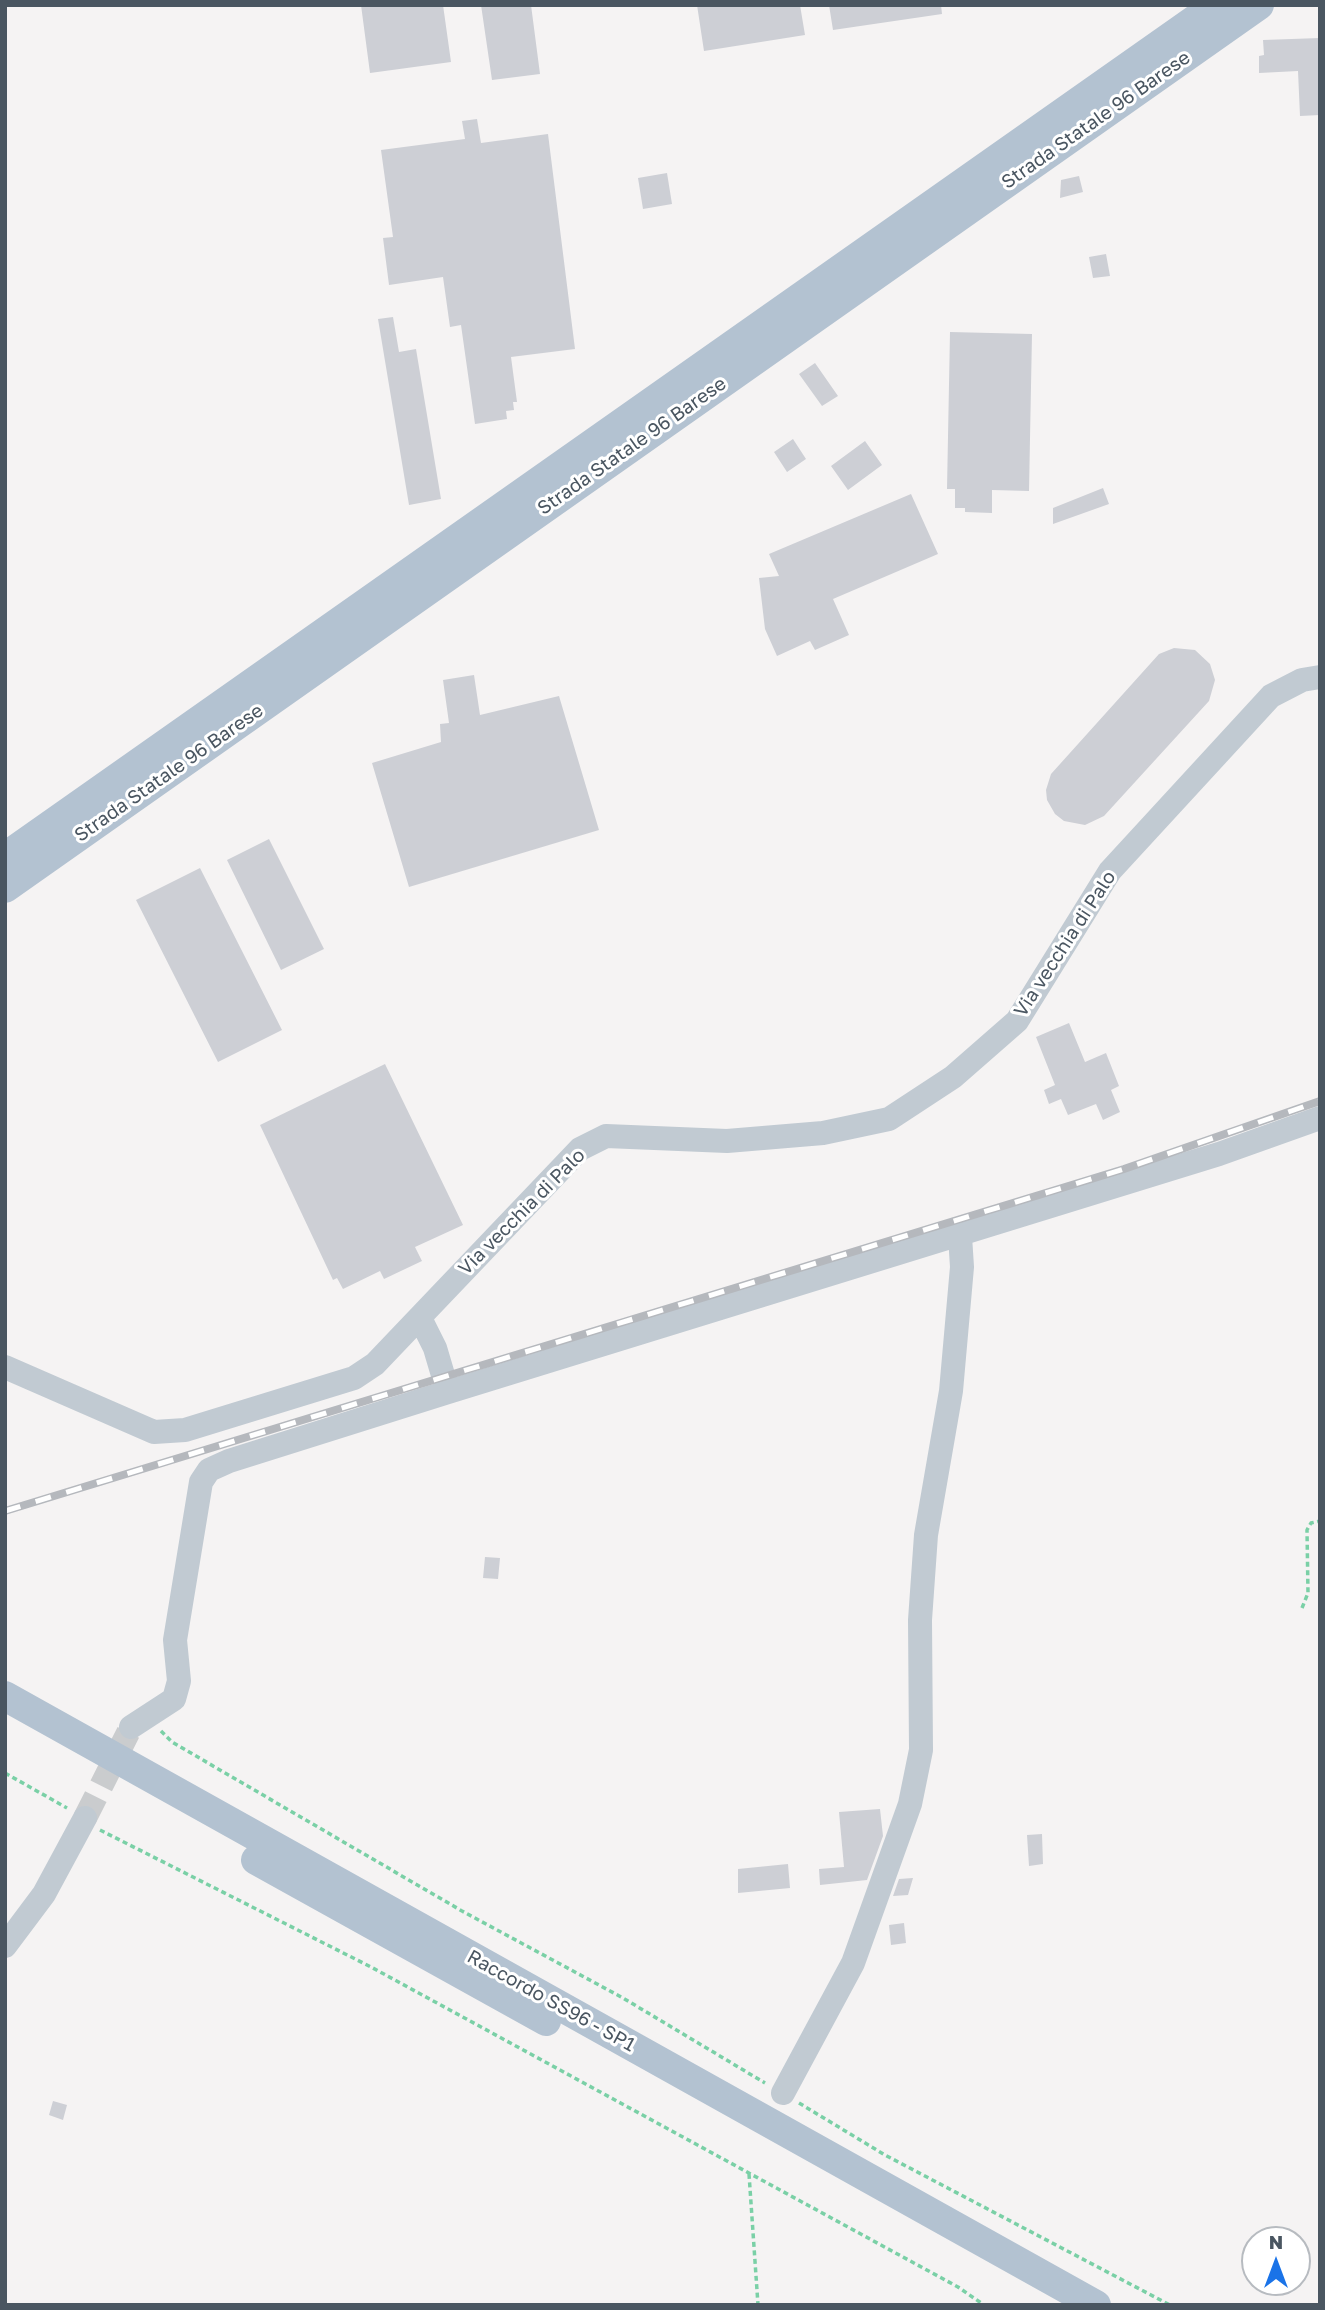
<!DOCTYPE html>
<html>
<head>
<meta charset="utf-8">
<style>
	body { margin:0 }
	#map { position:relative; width:1325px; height:2310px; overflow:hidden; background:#f5f3f3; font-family:"Golos Text",sans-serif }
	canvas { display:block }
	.frame { position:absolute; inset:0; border:7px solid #4a5661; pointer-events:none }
	.north { position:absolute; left:1241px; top:2226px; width:70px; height:70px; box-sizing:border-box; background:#fff; border:2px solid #b7bbc0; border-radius:50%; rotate:0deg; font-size:19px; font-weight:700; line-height:28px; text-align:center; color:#4a5661 }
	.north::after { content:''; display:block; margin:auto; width:24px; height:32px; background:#1a73e8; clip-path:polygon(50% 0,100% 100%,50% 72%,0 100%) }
</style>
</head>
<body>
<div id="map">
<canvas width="1325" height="2310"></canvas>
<div class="frame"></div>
<div class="north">N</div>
</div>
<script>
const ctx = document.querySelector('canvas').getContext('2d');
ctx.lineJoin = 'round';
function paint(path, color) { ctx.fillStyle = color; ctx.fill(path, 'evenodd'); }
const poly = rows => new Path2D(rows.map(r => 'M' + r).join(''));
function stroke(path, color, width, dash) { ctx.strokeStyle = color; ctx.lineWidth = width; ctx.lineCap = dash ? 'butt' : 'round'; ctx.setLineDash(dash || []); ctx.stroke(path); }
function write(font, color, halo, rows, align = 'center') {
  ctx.font = font + ' "Golos Text",sans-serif'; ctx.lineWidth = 6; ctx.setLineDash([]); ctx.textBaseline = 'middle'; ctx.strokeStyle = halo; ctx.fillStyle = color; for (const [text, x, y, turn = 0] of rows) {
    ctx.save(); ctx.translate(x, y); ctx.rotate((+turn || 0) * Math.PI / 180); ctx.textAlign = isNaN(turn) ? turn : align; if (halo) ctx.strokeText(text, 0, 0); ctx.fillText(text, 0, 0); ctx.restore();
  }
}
const building = poly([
	[361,5,443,5,451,62,370,73],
	[481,5,531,5,540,74,492,80],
	[697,5,800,5,805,35,704,51],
	[829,5,941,5,942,14,833,30],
	[1320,38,1320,115,1300,116,1298,71,1259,73,1259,56,1264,55,1263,40],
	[477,119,481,143,548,134,575,349,511,357,517,402,513,402,514,410,506,411,507,419,475,424,461,325,450,327,443,277,389,285,383,238,393,237,381,150,465,139,462,121],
	[667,173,672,204,643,209,638,178],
	[1079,176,1083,192,1060,198,1061,180],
	[1106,254,1110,276,1093,278,1089,257],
	[393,317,399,352,416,349,441,499,409,505,378,319],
	[950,332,1032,334,1029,491,992,490,992,513,965,512,965,508,955,508,955,489,947,489],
	[815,363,838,396,822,406,799,374],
	[793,439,806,459,787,472,774,452],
	[865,441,882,465,848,490,831,466],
	[1103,488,1109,504,1053,524,1053,508],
	[911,494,938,554,833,599,849,635,815,650,810,641,777,656,765,629,759,578,779,576,769,554],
	[1174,648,1195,650,1210,664,1215,680,1209,701,1104,816,1085,825,1064,821,1055,814,1047,800,1046,790,1051,774,1159,654],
	[474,675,480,715,559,696,599,830,409,887,372,763,441,742,440,724,449,723,443,680],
	[269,839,324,949,281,970,227,860],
	[200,868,282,1030,218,1062,136,900],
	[1069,1023,1085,1062,1106,1053,1119,1086,1111,1090,1120,1112,1103,1120,1096,1104,1068,1115,1061,1099,1049,1104,1044,1090,1055,1085,1036,1037],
	[385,1064,463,1225,415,1247,422,1261,384,1279,380,1271,343,1289,337,1278,333,1280,260,1125],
	[485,1557,500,1558,498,1579,483,1578],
	[880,1809,883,1836,867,1880,820,1885,819,1869,844,1867,839,1812],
	[1042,1834,1043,1864,1029,1866,1027,1835],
	[788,1864,790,1888,738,1893,738,1869],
	[913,1878,908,1895,893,1896,899,1879],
	[904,1923,906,1943,891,1945,889,1925],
	[53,2101,67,2105,63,2120,49,2115]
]);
const minorTunnel = poly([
	[85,1818,131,1727]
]);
const path = poly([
	[1302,1608,1308,1593,1307,1530,1311,1523,1320,1521],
	[161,1731,172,1742,462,1911,623,1998,765,2083],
	[5,1773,67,1808],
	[100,1830,371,1967,958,2287,984,2305],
	[799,2103,885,2155,1170,2305],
	[749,2174,758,2305]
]);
const minor = poly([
	[420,1318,435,1348,448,1392],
	[5,1367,154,1432,185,1430,354,1378,375,1364,580,1149,606,1136,727,1141,823,1133,889,1119,953,1077,1017,1021,1110,871,1271,696,1302,680,1320,677],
	[131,1727,174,1699,179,1681,175,1640,201,1482,209,1470,229,1461,448,1392,1219,1154,1320,1118],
	[5,1946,44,1894,85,1818],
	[783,2093,853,1963,910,1804,921,1750,920,1620,926,1535,951,1391,962,1267,960,1236]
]);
const major = poly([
	[5,857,1216,5],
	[5,888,1259,5],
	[5,1696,1096,2305],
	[256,1860,546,2021]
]);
const rail = poly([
	[5,1511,1124,1169,1320,1101]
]);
const streetNames = [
	["Strada Statale 96 Barese",1096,120,-35],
	["Strada Statale 96 Barese",632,446,-35],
	["Strada Statale 96 Barese",169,773,-35],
	["Via vecchia di Palo",1065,944,-57],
	["Via vecchia di Palo",522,1212,-45],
	["Raccordo SS96 - SP1",551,2001,29]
];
paint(building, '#cdcfd5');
stroke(minorTunnel, '#caccce', 24, [24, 12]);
stroke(path, '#7ad0a6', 3.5, [5, 3.5]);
stroke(minor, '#c1cad2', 24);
stroke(major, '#b3c2d1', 30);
stroke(rail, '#b5b8bd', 8);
stroke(rail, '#fff', 5, [16]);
write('19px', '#4a5661', '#fff', streetNames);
</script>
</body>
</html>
